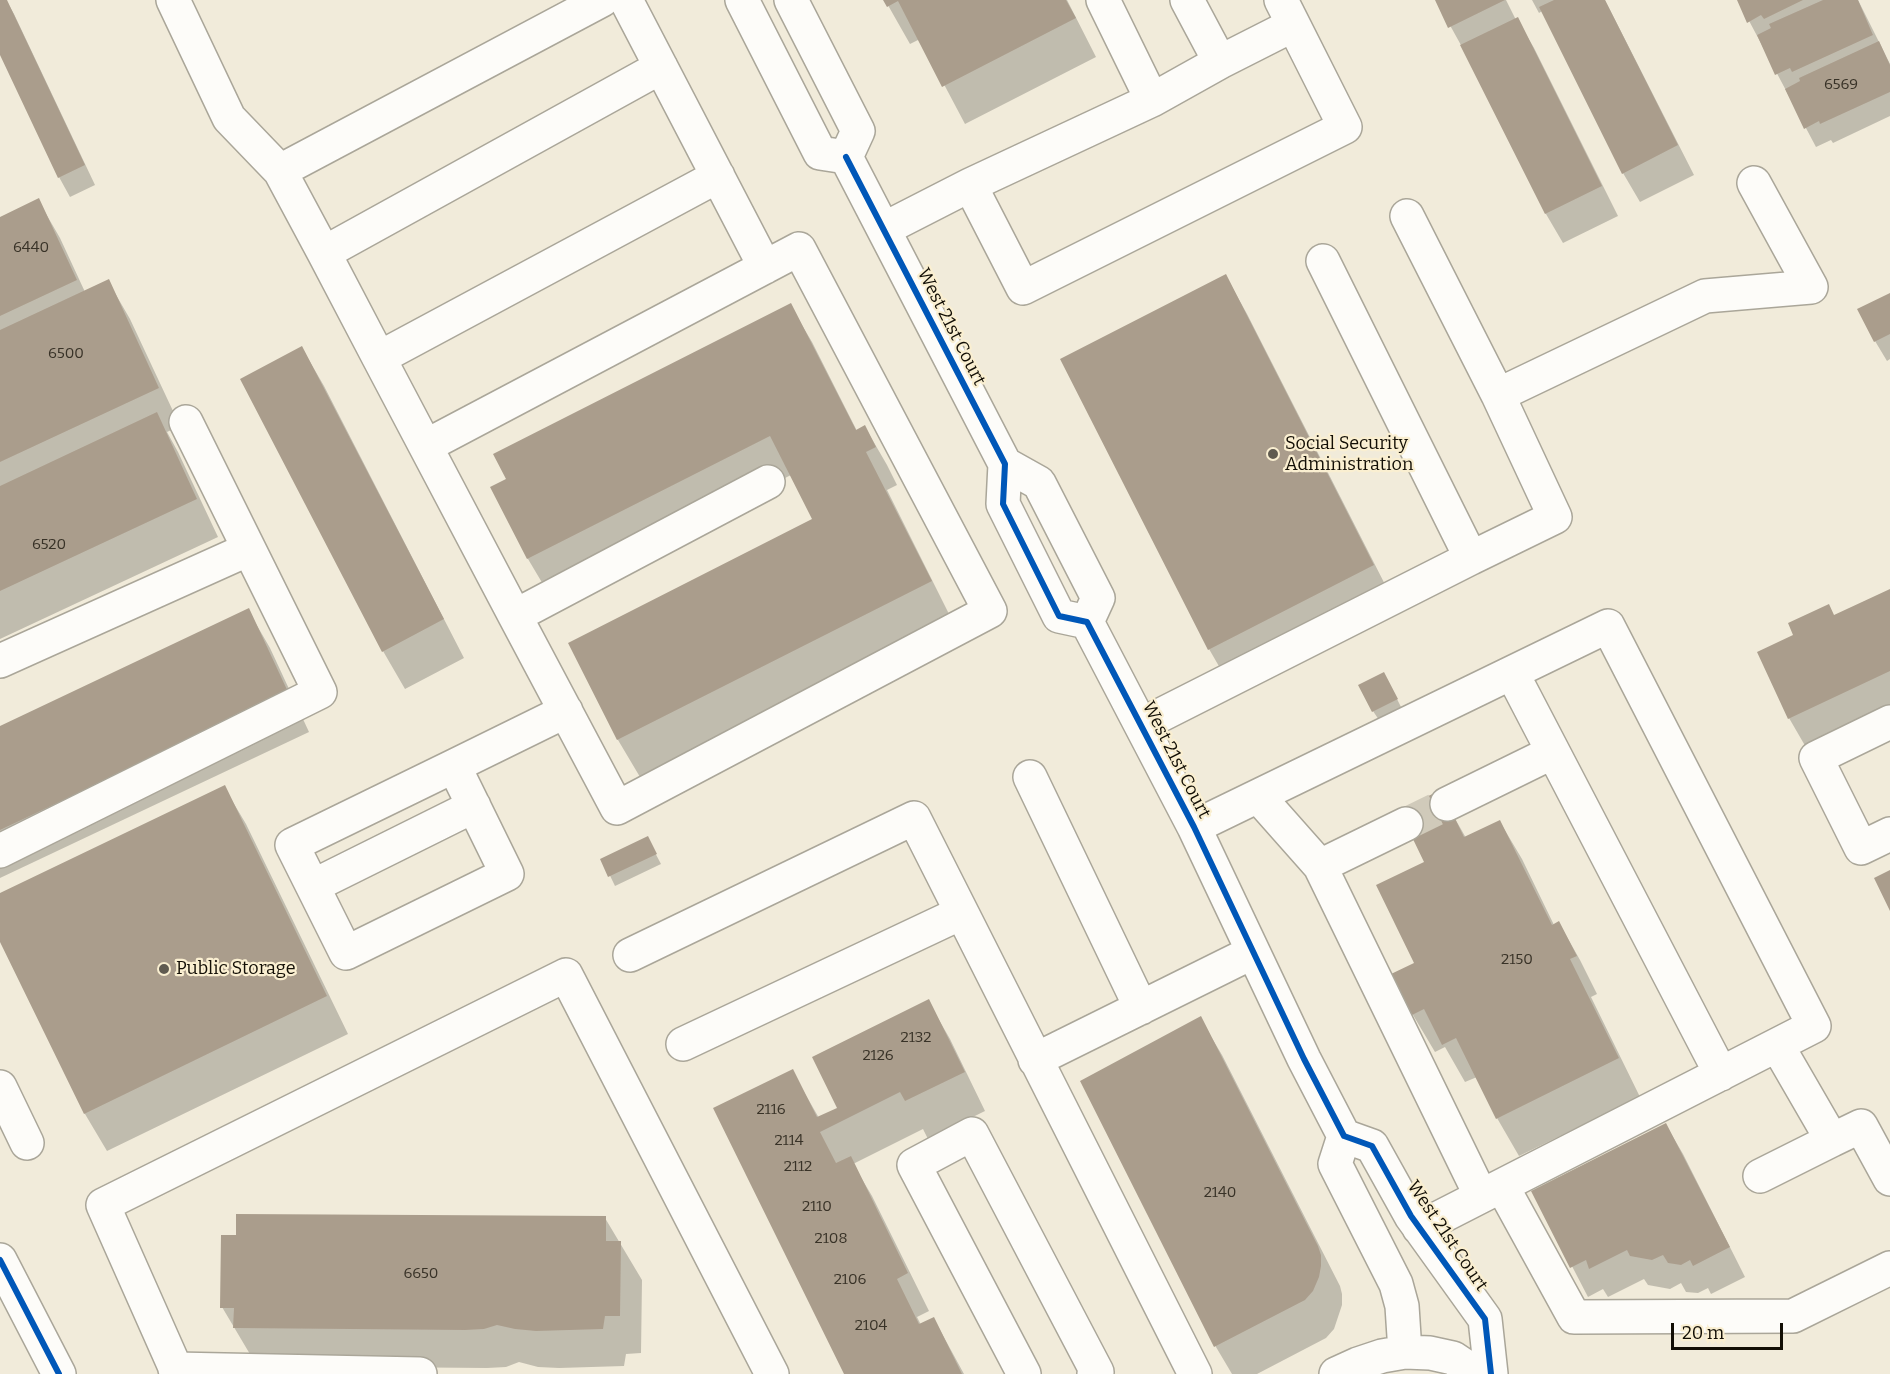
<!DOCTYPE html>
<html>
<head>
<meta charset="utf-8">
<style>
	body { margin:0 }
	#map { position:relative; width:1890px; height:1374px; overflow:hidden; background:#f1ebda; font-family:Bitter,serif }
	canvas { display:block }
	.scale { position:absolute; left:1671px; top:1323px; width:112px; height:27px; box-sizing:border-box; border:3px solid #120e05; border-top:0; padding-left:8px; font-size:18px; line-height:21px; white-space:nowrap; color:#120e05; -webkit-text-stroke:4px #faefd1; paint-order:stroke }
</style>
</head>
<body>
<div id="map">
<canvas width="1890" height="1374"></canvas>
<div class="scale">20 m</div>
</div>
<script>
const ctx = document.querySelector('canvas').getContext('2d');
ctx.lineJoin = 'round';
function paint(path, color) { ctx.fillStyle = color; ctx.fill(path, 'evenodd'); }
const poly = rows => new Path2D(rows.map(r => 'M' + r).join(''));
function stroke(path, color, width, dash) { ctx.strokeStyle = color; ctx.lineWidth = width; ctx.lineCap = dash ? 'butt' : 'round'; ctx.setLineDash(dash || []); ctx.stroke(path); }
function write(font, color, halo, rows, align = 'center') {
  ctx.font = font + ' Bitter,serif'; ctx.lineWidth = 4.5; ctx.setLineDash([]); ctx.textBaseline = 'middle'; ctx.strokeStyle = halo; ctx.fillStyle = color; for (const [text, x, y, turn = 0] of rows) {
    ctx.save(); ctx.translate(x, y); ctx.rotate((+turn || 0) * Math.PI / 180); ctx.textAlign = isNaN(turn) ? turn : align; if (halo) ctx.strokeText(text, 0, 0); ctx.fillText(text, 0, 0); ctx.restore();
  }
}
const shadow = poly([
	[0,0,6,0,14,14,95,185,70,197,59,177,0,52],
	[885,0,1067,0,1096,57,965,124,920,39,910,44],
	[1436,0,1506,0,1516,20,1517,19,1534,48,1618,216,1563,243,1546,214,1467,56],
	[1532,0,1605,0,1694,175,1640,202,1623,173,1542,11,1539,13],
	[1738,0,1858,0,1890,64,1890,116,1833,143,1831,140,1816,147],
	[38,200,60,238,85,292,108,281,130,319,180,426,167,432,178,452,218,537,0,639,0,218],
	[1226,276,1247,314,1395,604,1231,687,1209,649],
	[1890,294,1890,359,1887,361,1875,341],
	[790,305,812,342,857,431,865,427,887,465,897,485,887,490,952,620,640,777,618,740,570,643,814,520,791,475,550,596,528,559,492,488],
	[302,348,324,386,464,658,405,689,383,651],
	[1890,591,1890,719,1811,756,1789,718],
	[248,610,270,648,309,732,0,878,0,728],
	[1389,683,1402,709,1379,720,1373,711],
	[224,787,246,824,348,1034,107,1151,85,1114,0,939,0,895],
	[1440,792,1466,838,1500,822,1522,859,1554,925,1559,923,1580,960,1597,994,1591,997,1640,1097,1519,1156,1497,1118,1477,1077,1465,1082,1445,1047,1435,1052,1413,1015,1393,975,1416,963,1426,863],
	[652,847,661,864,615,886,602,859],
	[928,1001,950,1039,985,1111,928,1139,923,1129,853,1164,872,1196,929,1311,917,1317,921,1325,934,1319,964,1374,846,1374,792,1071,819,1118,839,1108],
	[1200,1018,1222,1055,1340,1286,1342,1294,1342,1305,1334,1329,1326,1338,1257,1374,1232,1374,1216,1347,1082,1081],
	[1666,1125,1683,1154,1745,1277,1711,1294,1708,1288,1698,1293,1686,1292,1681,1283,1670,1289,1648,1285,1644,1279,1608,1297,1603,1289,1588,1297,1533,1191],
	[605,1218,642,1280,641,1353,626,1354,624,1366,559,1368,538,1367,519,1362,506,1367,487,1368,257,1366,222,1307]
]);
const building = poly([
	[0,0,7,0,85,165,58,178,0,55],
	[883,0,1066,0,1076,18,942,87,898,1,887,7],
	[1435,0,1505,0,1448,28],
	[1554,0,1605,0,1678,145,1622,174,1539,7],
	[1737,0,1803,0,1764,19,1761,15,1747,23],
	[1823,0,1858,0,1873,35,1792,72,1790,68,1775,75,1757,35,1771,28,1769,24],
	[1518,17,1602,186,1545,214,1460,45],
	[1879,41,1890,65,1890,92,1820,124,1819,121,1804,129,1785,89,1800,81,1799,78],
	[39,198,77,280,0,316,0,217],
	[1226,274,1374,565,1208,650,1060,359],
	[109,279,159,388,0,462,0,330],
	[1890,293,1890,334,1874,342,1857,309],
	[791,303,856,430,865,425,876,447,866,452,932,581,617,740,568,643,812,519,770,436,527,559,490,487,506,479,493,454],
	[302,346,444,619,382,652,240,379],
	[157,412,197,499,0,591,0,486],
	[1890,589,1890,671,1788,719,1757,652,1793,635,1788,623,1829,604,1834,615],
	[249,608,289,694,0,830,0,726],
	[1384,672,1398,699,1372,712,1358,685],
	[225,785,327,996,84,1114,0,942,0,893],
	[1441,790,1464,837,1500,820,1552,925,1559,921,1577,956,1570,959,1619,1058,1496,1119,1456,1038,1442,1045,1424,1009,1412,1015,1391,974,1414,963,1376,885,1424,862,1399,810],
	[648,836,657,854,608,877,600,859],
	[1890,870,1890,911,1874,878],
	[929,999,965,1072,905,1101,900,1092,820,1132,836,1163,851,1156,908,1273,897,1279,919,1324,934,1317,962,1374,844,1374,713,1108,793,1069,817,1117,837,1108,812,1057],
	[1201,1016,1318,1246,1321,1255,1321,1266,1319,1277,1313,1291,1305,1300,1214,1347,1080,1081],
	[1666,1123,1730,1247,1693,1266,1690,1260,1681,1265,1668,1263,1663,1255,1652,1260,1630,1256,1627,1250,1589,1269,1586,1260,1570,1268,1531,1191],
	[236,1214,606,1216,606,1241,621,1241,620,1316,605,1316,603,1329,536,1331,515,1329,497,1325,484,1329,465,1330,233,1328,234,1308,220,1308,221,1235,236,1235]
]);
const minorTunnel = poly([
	[1406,824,1447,804]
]);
const minor = poly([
	[173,0,229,118,280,171,324,253,379,358,515,616,617,808,990,611,799,249,426,446],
	[626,0,765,267],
	[742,0,820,153,846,157],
	[791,0,858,131,846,157],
	[1103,0,1152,100],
	[1187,0,1220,62],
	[846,157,1005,464,1003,504,1059,616,1087,622],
	[280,171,602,0],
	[970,185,1152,100,1220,62,1293,25],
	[1407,216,1498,395,1555,517,1471,558],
	[884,229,970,185,1023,288,1345,127,1281,0],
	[324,253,661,67],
	[379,358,718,176],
	[1498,395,1705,296,1811,287,1754,183],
	[1005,464,1039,483,1098,598,1087,622],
	[515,616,768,482],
	[1087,622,1194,827,1304,1059,1344,1136,1372,1146,1411,1216,1485,1319,1491,1374],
	[0,661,249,549],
	[1512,673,1721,1074],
	[1890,722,1816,758,1861,848,1890,834],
	[1141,725,1471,558,1323,261],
	[454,766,507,874,346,953,292,845,454,766,566,711],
	[1030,777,1141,1008],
	[1258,796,1320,866,1406,824],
	[1447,804,1553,752],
	[1194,827,1608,626,1814,1026,1419,1228],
	[0,851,320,692,186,422],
	[1320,866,1481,1196],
	[313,886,474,806],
	[630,955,914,818,1195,1374],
	[683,1044,961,913],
	[1777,1045,1832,1140,1861,1126,1890,1179],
	[1035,1060,1253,952],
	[0,1087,27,1143],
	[1344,1136,1335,1164,1396,1284,1402,1306,1405,1352],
	[1760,1176,1832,1140],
	[1502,1186,1574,1317,1793,1316,1890,1268],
	[0,1260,59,1374],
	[175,1369,420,1374],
	[178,1374,103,1205,566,975,772,1374],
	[1024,1374,914,1165,972,1134,1097,1372,1094,1374],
	[1336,1374,1358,1364,1382,1356,1405,1352,1430,1353,1453,1358,1477,1374]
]);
const cycleway = poly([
	[846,157,1005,464,1003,504,1059,616,1087,622,1194,827,1304,1059,1344,1136,1372,1146,1411,1216,1485,1319,1491,1374],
	[0,1260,59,1374]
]);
const markers = [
	[1273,454,6,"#605b50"],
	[164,969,6,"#605b50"]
];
const numberNames = [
	["6569",1841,85],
	["6440",31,248],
	["6500",66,354],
	["6520",49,545],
	["2150",1517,960],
	["2132",916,1038],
	["2126",878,1056],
	["2116",771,1110],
	["2114",789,1141],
	["2112",798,1167],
	["2140",1220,1193],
	["2110",817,1207],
	["2108",831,1239],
	["6650",421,1274],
	["2106",850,1280],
	["2104",871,1326]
];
const streetNames = [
	["West 21st Court",951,327,63],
	["West 21st Court",1176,760,63],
	["West 21st Court",1447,1236,56]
];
const poiNames = [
	["Social Security",1285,444],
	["Administration",1285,465],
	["Public Storage",176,969]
];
paint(shadow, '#0003');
paint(building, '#aa9d8c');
stroke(minorTunnel, '#d0caba', 33, [33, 16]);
stroke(minor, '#aaa699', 36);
stroke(minor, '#fdfcf9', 33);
stroke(cycleway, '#0057b8', 6);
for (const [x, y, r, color] of markers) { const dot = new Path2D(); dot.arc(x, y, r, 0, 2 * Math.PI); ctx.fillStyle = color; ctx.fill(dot); stroke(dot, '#faefd1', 2); }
write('15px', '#383227', null, numberNames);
write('18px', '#120e05', '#faefd1', streetNames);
write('18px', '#120e05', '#faefd1', poiNames, 'left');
</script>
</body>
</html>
